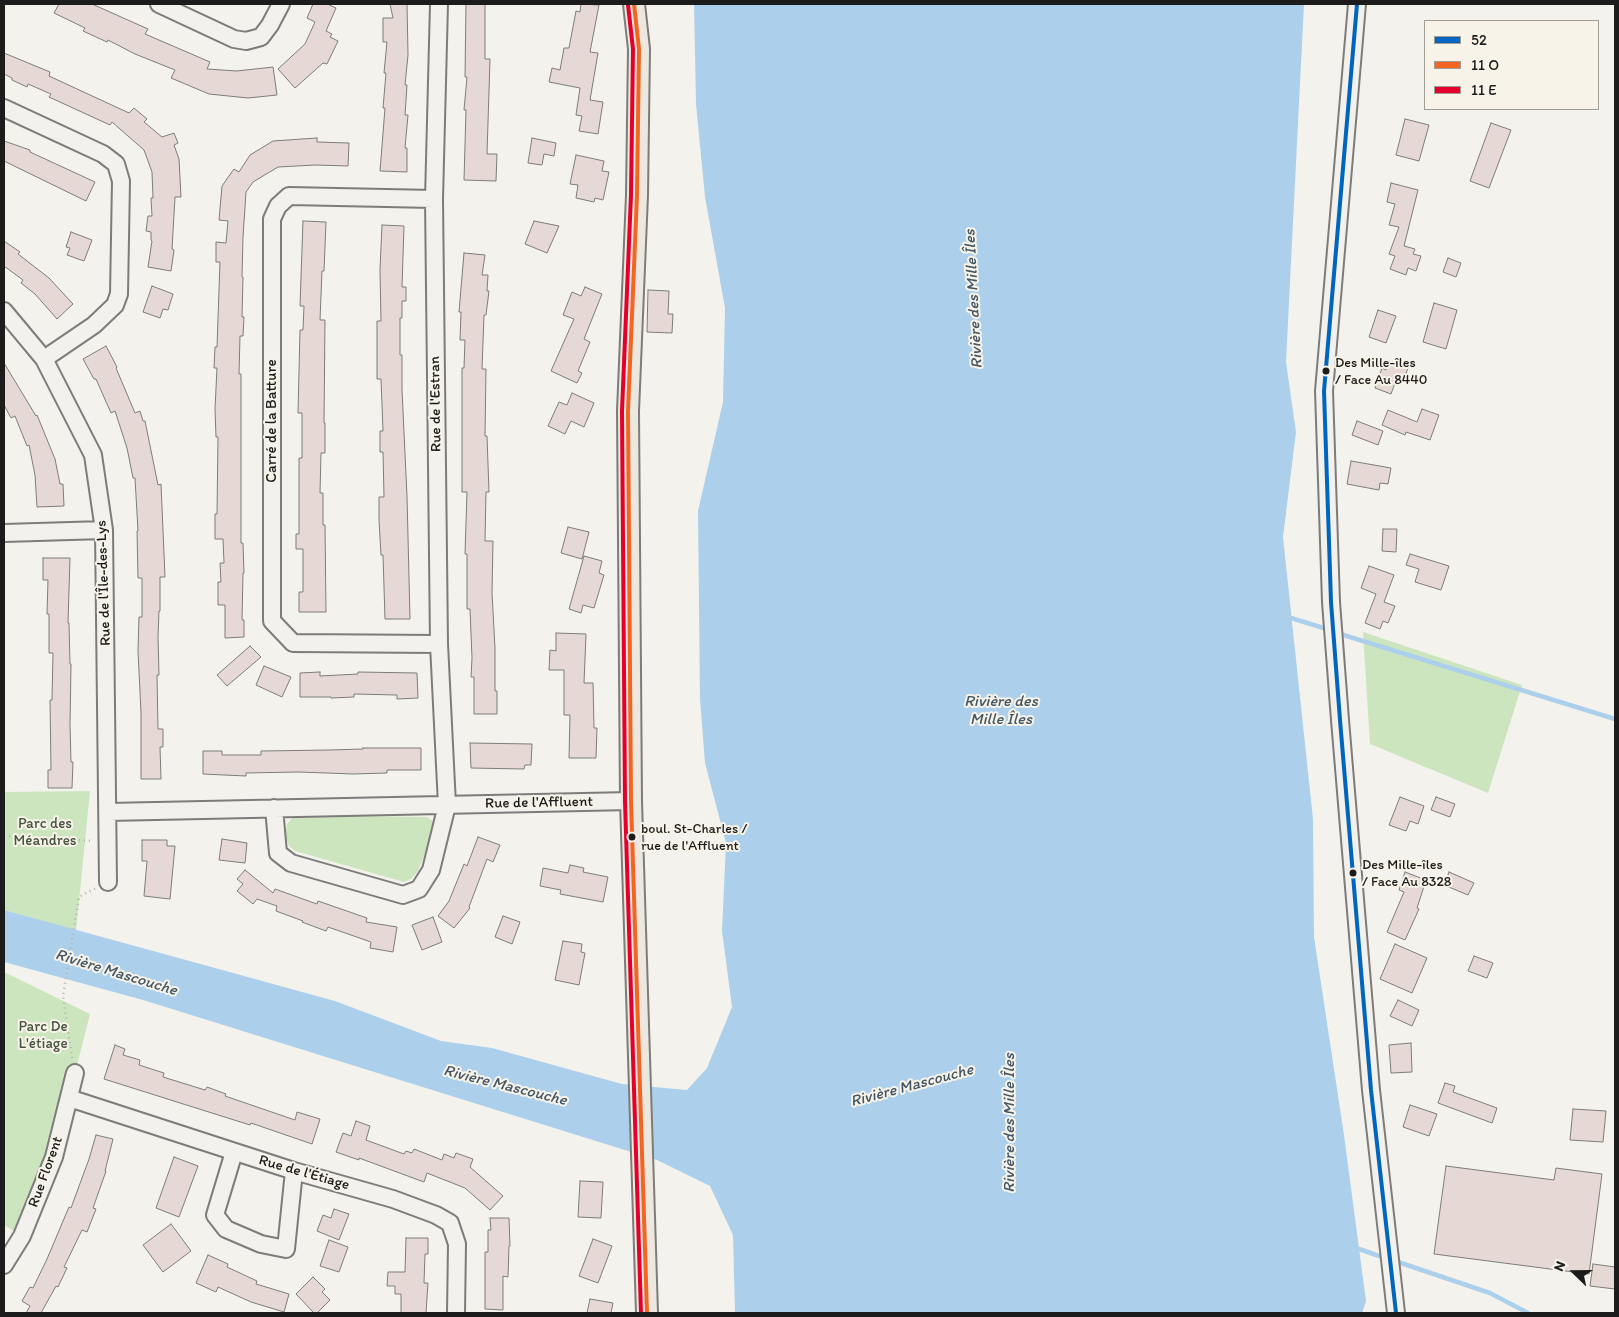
<!DOCTYPE html>
<html>
<head>
<meta charset="utf-8">
<style>
	body { margin:0 }
	#map { position:relative; width:1619px; height:1317px; overflow:hidden; background:#f4f2ec; font-family:Itim,sans-serif }
	canvas { display:block }
	.frame { position:absolute; inset:0; border:5px solid #1c1c1c; pointer-events:none }
	.legend { position:absolute; left:1424px; top:20px; width:175px; height:90px; box-sizing:border-box; background:#f7f3e8; border:1px solid #9f9d96; margin:0; padding:6px 9px; list-style:none; font-size:15px; color:#1c1c1c }
	.legend li { display:flex; align-items:center; gap:10px; height:25px }
	.legend b { width:25px; border:1px solid #9f9d96 }
	.north { position:absolute; left:1549px; top:1247px; width:50px; height:50px; -webkit-text-stroke:4px #f7f3e8; paint-order:stroke; rotate:292deg; font-size:14px; font-weight:700; line-height:20px; text-align:center; color:#1c1c1c }
	.north::after { content:''; display:block; margin:auto; width:18px; height:22px; background:#1c1c1c; clip-path:polygon(50% 0,100% 100%,50% 72%,0 100%) }
</style>
</head>
<body>
<div id="map">
<canvas width="1619" height="1317"></canvas>
<div class="frame"></div>
<ul class="legend">
<li><b style="height:6px;background:#0065bd"></b>52</li>
<li><b style="height:6px;background:#f26522"></b>11 O</li>
<li><b style="height:6px;background:#e4002b"></b>11 E</li>
</ul>
<div class="north">N</div>
</div>
<script>
const ctx = document.querySelector('canvas').getContext('2d');
ctx.lineJoin = 'round';
function paint(path, color) { ctx.fillStyle = color; ctx.fill(path, 'evenodd'); }
const poly = rows => new Path2D(rows.map(r => 'M' + r).join(''));
function stroke(path, color, width, dash) { ctx.strokeStyle = color; ctx.lineWidth = width; ctx.lineCap = dash ? 'butt' : 'round'; ctx.setLineDash(dash || []); ctx.stroke(path); }
function write(font, color, halo, rows, align = 'center') {
  ctx.font = font + ' Itim,sans-serif'; ctx.lineWidth = 4; ctx.setLineDash([]); ctx.textBaseline = 'middle'; ctx.strokeStyle = halo; ctx.fillStyle = color; for (const [text, x, y, turn = 0] of rows) {
    ctx.save(); ctx.translate(x, y); ctx.rotate((+turn || 0) * Math.PI / 180); ctx.textAlign = isNaN(turn) ? turn : align; if (halo) ctx.strokeText(text, 0, 0); ctx.fillText(text, 0, 0); ctx.restore();
  }
}
const green = poly([
	[1363,632,1522,685,1488,793,1370,744],
	[90,791,76,931,4,910,4,792],
	[295,815,427,817,433,821,435,826,418,871,411,879,404,882,295,851,289,846,285,835,287,824],
	[4,972,90,1014,75,1073,22,1236,4,1225]
]);
const water = poly([
	[694,4,1304,4,1286,362,1296,432,1283,537,1313,819,1314,937,1344,1135,1366,1301,1362,1313,735,1313,733,1235,710,1186,657,1160,143,1000,4,962,4,910,335,1001,441,1041,492,1048,622,1084,687,1090,707,1068,732,1007,722,931,726,843,705,763,700,699,698,511,723,402,725,308,705,197,696,104]
]);
const stream = poly([
	[1291,618,1330,630],
	[1337,633,1615,719],
	[1359,1249,1385,1258],
	[1395,1261,1490,1293,1528,1313]
]);
const building = poly([
	[59,4,92,4,148,29,145,34,210,62,207,69,237,71,273,67,277,95,248,98,209,94,171,78,175,70,135,54,108,40,107,42,83,31,85,28,54,13,59,4],
	[313,4,327,4,336,8,326,31,332,34,330,37,338,41,327,64,323,63,295,88,278,69,305,44,315,22,307,18,313,4],
	[390,4,407,4,408,55,405,85,407,85,405,115,408,115,405,148,407,148,407,172,380,171,385,108,383,108,386,73,384,73,387,42,383,42,383,18,393,18,390,4],
	[466,4,485,4,485,59,490,59,487,154,497,154,496,181,464,180,466,110,464,110,467,77,465,77,466,4],
	[581,4,599,5,590,52,598,53,590,100,603,102,598,134,579,131,582,116,576,115,580,88,549,82,552,68,560,70,564,48,569,48,576,11,580,12,581,4],
	[4,53,50,72,49,76,129,113,134,108,147,119,144,122,162,137,174,133,178,143,174,145,179,159,181,197,175,197,172,249,174,250,171,271,148,267,152,241,151,240,151,232,146,231,148,216,152,216,151,198,153,198,152,172,144,150,112,122,110,125,49,97,51,94,28,84,27,87,12,80,12,78,4,74,4,53],
	[1405,119,1429,125,1419,161,1396,155,1405,119],
	[1491,123,1511,130,1489,188,1470,181,1491,123],
	[317,138,317,142,349,143,348,166,315,165,278,167,253,182,246,192,243,237,242,277,243,277,242,317,244,317,243,336,240,336,239,374,241,374,241,543,243,543,244,573,243,573,242,620,244,620,244,637,225,638,225,605,218,605,218,582,221,582,220,563,224,563,223,539,215,539,215,514,217,514,218,437,216,437,215,409,217,368,214,368,215,347,217,347,220,262,216,262,216,242,226,243,228,221,219,220,222,186,234,169,239,172,250,155,273,141,317,138],
	[532,138,556,143,554,156,544,154,542,165,528,163,532,138],
	[4,141,30,150,30,152,95,182,86,201,4,161,4,141],
	[576,155,604,161,602,171,609,172,603,200,595,198,594,202,576,198,578,185,570,184,576,155],
	[1391,183,1418,190,1404,246,1415,249,1413,254,1421,256,1416,271,1408,268,1406,275,1390,269,1395,256,1389,254,1399,227,1389,225,1395,204,1387,202,1391,183],
	[303,221,326,222,324,271,322,271,320,320,325,320,324,423,325,423,325,453,321,453,320,493,323,493,323,525,325,525,326,612,299,612,299,592,303,592,303,549,296,549,296,534,299,534,299,458,302,458,302,413,298,413,300,330,303,330,304,306,300,306,303,221],
	[534,221,559,226,547,253,525,244,534,221],
	[382,225,404,226,402,287,406,287,406,301,402,301,402,318,400,318,400,355,402,355,402,390,407,496,410,619,385,619,383,555,381,555,379,520,379,497,384,497,383,452,380,452,380,431,383,431,381,379,377,379,377,321,381,321,380,270,382,225],
	[71,232,92,240,84,261,67,255,70,248,66,247,71,232],
	[4,241,20,252,18,254,49,278,73,304,57,319,35,294,21,283,23,280,4,266,4,241],
	[464,253,485,255,482,275,488,275,487,291,489,291,486,315,484,315,482,369,486,369,485,436,487,436,489,492,486,492,485,541,493,541,492,593,495,648,495,691,497,691,497,714,474,714,474,677,471,677,472,658,470,609,467,609,467,554,465,554,467,492,462,492,462,368,464,368,465,340,460,340,461,312,459,312,464,253],
	[1448,258,1461,263,1456,277,1443,272,1448,258],
	[152,286,173,294,168,310,163,309,160,318,143,312,152,286],
	[585,287,602,294,584,339,590,342,578,371,582,373,577,383,551,371,574,319,563,315,572,292,581,296,585,287],
	[648,290,669,291,668,314,673,314,672,333,647,332,648,290],
	[1434,303,1457,310,1446,349,1423,342,1434,303],
	[1378,310,1396,316,1386,343,1369,337,1378,310],
	[106,346,117,367,116,368,135,413,140,411,143,421,145,421,158,485,161,484,165,577,160,577,160,611,159,611,158,637,159,675,157,675,158,729,163,729,163,747,160,747,161,779,141,779,141,713,138,651,139,617,142,617,142,578,138,578,137,531,138,531,135,478,133,478,127,448,115,411,111,413,96,379,94,379,83,359,106,346],
	[1389,361,1408,368,1404,378,1398,375,1391,394,1375,388,1382,368,1386,370,1389,361],
	[4,363,36,416,37,415,55,459,60,484,63,484,64,506,37,507,35,475,29,445,27,446,15,416,11,418,4,405,4,363],
	[572,393,594,403,584,427,571,421,565,434,548,426,559,402,567,405,572,393],
	[1422,409,1439,415,1430,440,1406,432,1405,435,1382,425,1388,410,1417,422,1422,409],
	[1357,421,1383,431,1378,445,1352,435,1357,421],
	[1351,461,1391,468,1388,484,1380,483,1379,490,1347,484,1351,461],
	[568,527,589,532,582,559,561,553,568,527],
	[1383,529,1397,529,1396,552,1382,551,1383,529],
	[1410,554,1449,566,1441,590,1415,582,1419,569,1406,565,1410,554],
	[584,556,602,561,599,573,604,575,594,608,583,605,581,613,569,609,584,556],
	[43,558,70,558,68,623,69,623,70,664,71,664,70,725,71,762,73,762,72,788,48,788,48,770,51,770,50,700,52,700,53,653,49,653,49,614,47,614,48,580,43,580,43,558],
	[1369,566,1394,575,1384,602,1395,606,1388,623,1383,621,1380,629,1365,623,1376,594,1361,588,1369,566],
	[556,633,586,634,584,683,593,683,594,728,597,728,596,758,569,758,570,715,564,715,564,670,549,670,550,650,556,651,556,633],
	[250,646,261,657,227,686,217,675,250,646],
	[264,666,291,677,282,697,256,685,264,666],
	[320,672,320,676,358,674,358,672,417,673,418,698,397,699,397,695,354,694,354,697,331,698,331,697,300,697,300,673,320,672],
	[470,743,532,744,531,765,525,765,524,769,471,768,470,743],
	[363,748,421,748,421,770,387,770,387,773,353,774,299,772,246,773,246,776,203,774,203,751,222,751,222,755,261,755,261,751,329,750,363,749,363,748],
	[1400,797,1424,806,1418,824,1410,821,1406,831,1389,825,1400,797],
	[1436,797,1455,804,1450,817,1431,810,1436,797],
	[478,837,500,845,493,862,487,859,469,907,470,908,454,928,438,916,449,901,464,864,467,866,478,837],
	[222,839,247,843,245,863,219,860,222,839],
	[142,840,167,840,167,846,175,846,170,899,144,896,147,861,142,861,142,840],
	[570,865,584,868,583,872,608,877,603,902,560,894,561,890,540,886,543,868,568,873,570,865],
	[245,870,273,893,275,889,317,904,318,901,367,918,366,922,397,927,393,952,370,948,371,942,328,927,326,931,302,922,303,921,276,911,277,906,257,899,253,904,237,891,243,884,237,879,245,870],
	[1405,872,1426,880,1417,908,1419,909,1405,940,1387,932,1404,892,1399,890,1405,872],
	[1449,872,1474,883,1468,895,1444,885,1449,872],
	[503,916,520,922,512,944,495,937,503,916],
	[433,917,442,942,422,950,412,925,433,917],
	[563,941,582,944,581,952,585,953,579,985,555,980,563,941],
	[1395,944,1427,958,1412,993,1380,979,1395,944],
	[1474,956,1493,963,1487,978,1468,971,1474,956],
	[1398,1000,1419,1010,1412,1026,1390,1016,1398,1000],
	[1411,1043,1412,1072,1391,1073,1389,1045,1411,1043],
	[115,1045,125,1049,123,1055,140,1060,139,1065,164,1073,163,1077,205,1090,207,1087,226,1094,225,1096,295,1120,297,1112,320,1119,312,1144,251,1123,250,1125,104,1079,115,1045],
	[1445,1083,1455,1086,1453,1092,1497,1108,1492,1123,1438,1103,1445,1083],
	[1410,1105,1437,1114,1429,1136,1403,1127,1410,1105],
	[1573,1109,1606,1111,1603,1142,1570,1140,1573,1109],
	[356,1121,370,1126,366,1140,404,1154,406,1151,412,1153,414,1149,442,1160,444,1154,454,1158,456,1153,473,1159,470,1167,503,1196,490,1210,465,1188,427,1173,424,1182,359,1158,359,1160,336,1152,343,1133,351,1136,356,1121],
	[96,1135,113,1139,105,1171,106,1171,93,1208,96,1209,87,1232,82,1230,64,1267,67,1268,58,1287,56,1286,41,1313,26,1313,30,1306,22,1301,30,1287,33,1288,47,1259,69,1207,71,1208,89,1159,96,1135],
	[174,1157,198,1166,179,1217,156,1208,174,1157],
	[1446,1166,1554,1180,1556,1168,1602,1174,1589,1274,1434,1254,1446,1166],
	[580,1181,603,1182,601,1218,578,1217,580,1181],
	[334,1209,349,1214,339,1240,317,1231,323,1215,331,1218,334,1209],
	[490,1218,509,1218,510,1246,509,1246,508,1277,503,1276,503,1310,485,1309,485,1252,488,1252,488,1230,491,1230,490,1218],
	[171,1224,191,1251,163,1272,143,1245,171,1224],
	[406,1238,428,1238,428,1254,425,1254,424,1283,428,1283,426,1313,401,1313,401,1294,395,1294,395,1286,387,1286,388,1272,405,1272,406,1238],
	[593,1239,612,1246,598,1283,579,1276,593,1239],
	[329,1240,348,1247,339,1272,320,1266,329,1240],
	[208,1255,228,1264,227,1267,257,1281,256,1284,289,1294,284,1312,251,1302,218,1287,216,1292,196,1283,208,1255],
	[1593,1264,1615,1267,1615,1289,1590,1286,1593,1264],
	[313,1277,325,1289,322,1292,330,1300,317,1313,314,1313,296,1294,313,1277],
	[590,1299,613,1303,611,1313,587,1313,590,1299]
]);
const path = poly([
	[4,836,93,841],
	[72,1058,63,996,79,897,96,888]
]);
const minor = poly([
	[159,4,234,39,246,41,261,37,270,25,281,4],
	[1357,4,1324,391,1331,602,1340,720,1371,1090,1396,1313],
	[4,108,103,154,116,164,121,181,119,294,115,305,94,325,44,359],
	[434,199,289,196,278,206,272,219,272,621,293,643,439,644],
	[4,311,44,359,93,455,104,530,108,882],
	[4,533,104,530],
	[274,808,278,853,291,863,403,895,419,889,431,870,447,805,439,644,434,199,439,4],
	[108,812,631,801],
	[69,1098,294,1171,393,1199,436,1215,450,1223,457,1244,456,1313],
	[234,1152,215,1215,226,1229,261,1244,286,1249,294,1171],
	[4,1265,22,1236,54,1157,75,1073]
]);
const major = poly([
	[634,4,639,49,637,195,628,411,631,801,647,1313]
]);
const bus1 = poly([
	[1357,4,1324,391,1331,602,1340,720,1371,1090,1396,1313]
]);
const bus2 = poly([
	[634,4,639,49,637,195,628,411,631,801,647,1313]
]);
const bus3 = poly([
	[628,5,633,49,631,195,622,411,625,801,641,1313]
]);
const markers = [
	[1326,371,4.5,"#1c1c1c"],
	[632,837,4.5,"#1c1c1c"],
	[1353,873,4.5,"#1c1c1c"]
];
const busNames = [
	["Des Mille-îles",1335,363],
	["/ Face Au 8440",1335,380],
	["boul. St-Charles /",641,829],
	["rue de l'Affluent",641,846],
	["Des Mille-îles",1362,865],
	["/ Face Au 8328",1362,882]
];
const streetNames = [
	["Rue de l'Estran",436,404,-91],
	["Carré de la Batture",272,421,-90],
	["Rue de l'Île-des-Lys",104,583,-92],
	["Rue de l'Affluent",539,803,-1],
	["Rue Florent",46,1172,-70],
	["Rue de l'Étiage",304,1173,16]
];
const parkNames = [
	["Parc des",45,824],
	["Méandres",45,841],
	["Parc De",43,1027],
	["L'étiage",43,1044]
];
const waterNames = [
	["Rivière des Mille Îles",974,299,-93],
	["Rivière des",1001,702],
	["Mille Îles",1001,720],
	["Rivière Mascouche",116,973,17],
	["Rivière Mascouche",505,1086,14],
	["Rivière Mascouche",912,1086,-15],
	["Rivière des Mille Îles",1010,1123,-90]
];
paint(green, '#cce5bf');
paint(water, '#acd0eb');
stroke(stream, '#acd0eb', 4.5);
paint(building, '#e6d9d5');
stroke(building, '#7d7c7a', 1);
stroke(minor, '#7d7c7a', 20);
stroke(major, '#7d7c7a', 24);
stroke(path, '#b4b3b0', 2.5, [1, 4]);
stroke(minor, '#f2f1ed', 16);
stroke(major, '#ece8df', 20);
stroke(bus1, '#0065bd', 4);
stroke(bus2, '#f26522', 4);
stroke(bus3, '#e4002b', 4);
for (const [x, y, r, color] of markers) { const dot = new Path2D(); dot.arc(x, y, r, 0, 2 * Math.PI); ctx.fillStyle = color; ctx.fill(dot); stroke(dot, '#f7f3e8', 2); }
write('14px', '#1c1c1c', '#f7f3e8', busNames, 'left');
write('15px', '#1c1c1c', '#f7f3e8', streetNames);
write('15px', '#475542', '#f7f3e8', parkNames);
write('italic 16px', '#445664', '#f7f3e8', waterNames);
</script>
</body>
</html>
